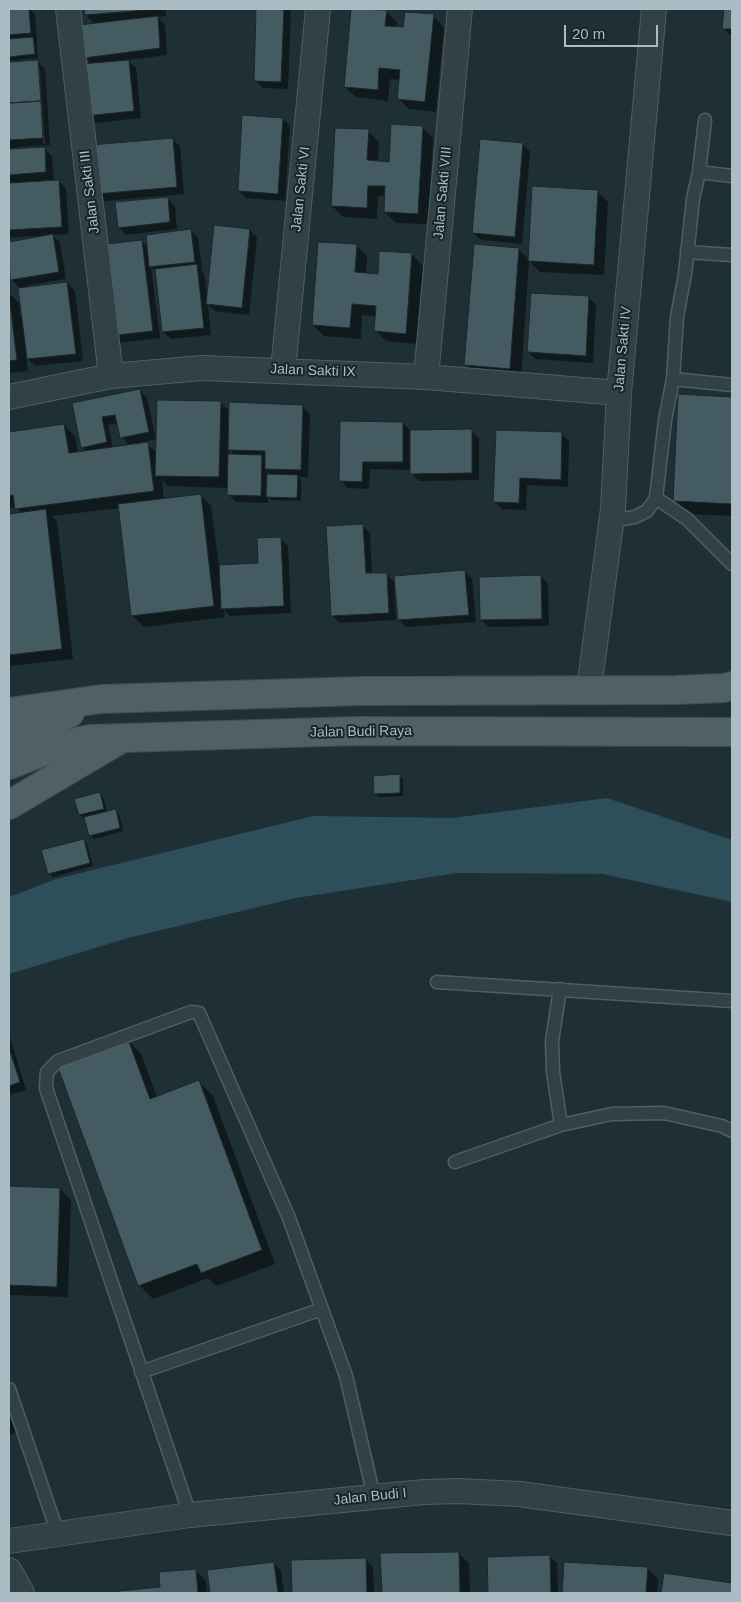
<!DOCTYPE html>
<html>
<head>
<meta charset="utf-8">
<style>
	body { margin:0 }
	#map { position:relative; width:741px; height:1602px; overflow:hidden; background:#1e3035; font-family:Arial,sans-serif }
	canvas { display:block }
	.frame { position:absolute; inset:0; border:10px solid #aabdc4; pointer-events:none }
	.scale { position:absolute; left:564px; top:25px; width:94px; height:22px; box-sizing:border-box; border:2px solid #aabdc4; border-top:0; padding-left:6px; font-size:15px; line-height:18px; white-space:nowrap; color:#aabdc4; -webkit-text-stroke:4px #17262a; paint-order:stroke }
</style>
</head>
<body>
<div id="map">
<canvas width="741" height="1602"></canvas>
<div class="frame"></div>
<div class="scale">20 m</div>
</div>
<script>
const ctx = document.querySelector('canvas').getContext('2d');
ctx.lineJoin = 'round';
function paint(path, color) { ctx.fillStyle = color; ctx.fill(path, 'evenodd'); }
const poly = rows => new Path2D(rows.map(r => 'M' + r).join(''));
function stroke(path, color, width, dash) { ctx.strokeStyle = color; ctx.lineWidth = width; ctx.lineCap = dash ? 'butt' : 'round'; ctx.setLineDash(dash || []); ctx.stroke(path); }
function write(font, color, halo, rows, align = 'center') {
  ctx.font = font + ' Arial,sans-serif'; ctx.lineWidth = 4; ctx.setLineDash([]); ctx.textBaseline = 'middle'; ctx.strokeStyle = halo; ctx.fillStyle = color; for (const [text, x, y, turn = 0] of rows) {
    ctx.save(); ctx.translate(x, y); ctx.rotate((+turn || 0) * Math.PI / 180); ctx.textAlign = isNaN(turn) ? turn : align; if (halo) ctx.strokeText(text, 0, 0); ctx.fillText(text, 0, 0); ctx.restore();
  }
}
const water = poly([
	[607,798,732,840,732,902,603,874,457,873,296,898,128,938,9,974,9,897,56,879,313,816,452,818]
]);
const shadow = poly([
	[9,9,30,9,35,14,38,58,9,61],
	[85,9,166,9,166,16,158,17,165,25,167,55,128,60,136,68,141,118,95,123,87,116,92,65,85,57,95,25,86,15],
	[257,9,291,9,288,89,263,88,255,80],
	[352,9,386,11,397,22,396,28,404,29,433,16,444,27,436,112,409,109,398,98,400,80,390,79,388,101,356,97,345,87],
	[725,9,732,9,732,37,723,28],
	[37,61,45,69,50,145,17,147,18,150,44,148,52,156,54,181,59,181,66,189,69,234,52,235,60,243,66,279,25,286,26,288,67,283,75,291,83,361,35,366,26,357,28,371,9,373,9,293,19,303,20,316,23,316,20,288,12,280,9,263,9,243,38,238,38,236,9,238,9,63],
	[37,68,40,68,45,144,43,144],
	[283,119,290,126,285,201,246,198,239,191],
	[422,127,433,138,428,224,396,223,385,212,386,196,378,196,377,219,343,217,332,206,368,131,379,142,378,162,390,163],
	[172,139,180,146,184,194,104,201,97,194],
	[523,144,530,152,522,244,481,240,473,233],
	[597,191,608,202,604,275,540,272,529,261,521,379,477,376,466,365,518,249,530,260],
	[167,198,175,206,177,229,126,235,119,227],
	[250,230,257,238,249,315,215,311,208,304,211,335,171,339,163,332,156,272,151,267,160,338,118,343,111,335,141,241,149,248,191,231,198,238,202,269,200,269,204,273,207,296],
	[357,246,367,256,366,274,379,275,412,255,423,266,417,344,386,341,375,330,376,316,362,315,361,339,324,336,313,325],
	[589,298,596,305,593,363,536,359,528,352],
	[140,390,147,398,156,439,139,443,140,445,147,444,157,453,220,402,230,412,302,406,310,414,308,477,298,477,301,480,301,501,271,500,268,497,268,503,236,502,229,495,229,488,168,486,162,480,164,500,200,495,211,506,219,566,259,564,281,539,288,546,291,613,230,616,224,610,225,617,144,627,133,616,120,508,52,516,57,521,73,659,9,666,9,515,21,513,16,507,9,508,9,433,64,425,75,436,78,453,87,452,83,447,73,404],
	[118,423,122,437,130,446,113,448,108,425],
	[230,450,235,455,230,455],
	[679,396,732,398,732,516,688,514,674,500],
	[403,423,410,430,472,431,479,438,479,480,419,481,412,474,412,470,370,469,369,489,348,488,340,480],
	[562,434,569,441,568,487,527,485,526,510,502,509,495,502],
	[362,525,370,533,372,574,386,574,396,584,465,571,472,579,476,622,406,627,399,620,396,588,394,588,396,620,339,623,332,615],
	[541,576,548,584,549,626,489,627,481,620],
	[399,776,403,779,403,796,379,797,375,794],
	[99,793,103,797,107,812,115,810,119,814,123,831,94,839,90,836,86,818,84,818,80,815,76,800],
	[83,840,87,844,93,866,53,877,49,873],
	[9,1034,26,1090,9,1095],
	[128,1040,141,1054,157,1097,199,1082,213,1096,275,1264,216,1286,208,1278,153,1299,139,1285],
	[9,1187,60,1189,71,1200,68,1297,9,1295],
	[9,1415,16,1432,9,1436],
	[459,1553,469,1564,470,1593,383,1593,382,1554],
	[549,1556,557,1563,558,1593,489,1593,488,1558],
	[366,1560,373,1567,374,1593,293,1593,292,1561],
	[274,1563,281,1571,284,1593,210,1593,208,1571],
	[565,1563,647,1568,658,1579,657,1593,563,1593],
	[195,1570,206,1581,207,1593,120,1593,161,1588],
	[665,1575,732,1585,732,1593,662,1593]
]);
const building = poly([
	[9,9,29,9,31,33,9,35,9,9],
	[84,9,160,9,85,15,84,9],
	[256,9,284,9,281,82,254,81,256,9],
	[351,9,387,10,385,26,403,27,405,12,434,14,425,102,397,99,400,70,379,68,378,90,344,87,351,9],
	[724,9,732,9,732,29,722,29,724,9],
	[158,16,160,48,84,58,79,25,158,16],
	[33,37,35,54,9,57,9,39,33,37],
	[38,60,41,101,9,103,9,62,38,60],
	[129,60,134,111,86,116,81,64,129,60],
	[41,101,43,138,9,140,9,103,41,101],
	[242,115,283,118,278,194,238,191,242,115],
	[391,124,423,126,418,214,384,212,385,186,368,186,367,208,331,206,335,128,369,129,367,160,389,162,391,124],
	[173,138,177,187,96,194,91,145,173,138],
	[480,139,523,143,515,237,472,233,480,139],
	[45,147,46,172,9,175,9,149,45,147],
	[59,180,62,227,9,230,9,183,59,180],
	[532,186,598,190,594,265,528,261,532,186],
	[168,197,170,222,118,228,115,202,168,197],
	[214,225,250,229,242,308,206,304,214,225],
	[191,229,195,262,149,267,146,235,191,229],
	[53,234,59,272,10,280,9,242,53,234],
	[142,240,153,331,109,336,98,245,142,240],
	[318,242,357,244,355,272,378,274,379,251,412,253,406,334,374,331,376,306,352,304,350,328,312,325,318,242],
	[474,244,519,248,510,369,464,365,474,244],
	[197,264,204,328,162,332,155,269,197,264],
	[67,282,76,354,27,359,18,288,67,282],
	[531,293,589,296,586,356,527,352,531,293],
	[9,295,17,360,9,361,9,295],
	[140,389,149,432,120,438,115,415,102,417,107,442,81,448,72,403,140,389],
	[678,394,732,397,732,504,673,501,678,394],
	[157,400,221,401,219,477,155,476,157,400],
	[229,402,303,405,301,470,265,469,265,451,228,450,229,402],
	[340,421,403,422,403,462,363,462,362,482,339,481,340,421],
	[64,424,69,453,148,442,154,491,15,509,13,495,9,496,9,432,64,424],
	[472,429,472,473,410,474,410,430,472,429],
	[496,430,562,432,561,480,520,478,519,503,493,502,496,430],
	[228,454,262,455,261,496,227,495,228,454],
	[267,474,298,475,297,498,266,497,267,474],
	[201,494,214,606,131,616,118,504,201,494],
	[46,509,62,649,9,655,9,514,46,509],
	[363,524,366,573,387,573,389,613,331,616,326,526,363,524],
	[281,537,284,606,221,609,219,565,258,563,257,538,281,537],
	[465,570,469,615,398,620,394,576,465,570],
	[541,575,542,619,480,620,479,577,541,575],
	[400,774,400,793,374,794,373,776,400,774],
	[100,792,104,809,79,815,74,799,100,792],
	[116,809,120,828,89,836,84,817,116,809],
	[84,839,90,863,48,874,41,850,84,839],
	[128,1039,150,1099,199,1080,262,1250,201,1273,197,1264,138,1286,57,1065,128,1039],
	[9,1048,20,1082,9,1086,9,1048],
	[9,1186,60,1188,57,1287,9,1285,9,1186],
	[459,1552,460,1593,382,1593,380,1553,459,1552],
	[550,1555,551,1593,488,1593,487,1557,550,1555],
	[366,1558,367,1593,292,1593,291,1560,366,1558],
	[274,1562,278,1593,210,1593,207,1570,274,1562],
	[564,1562,648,1567,646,1593,562,1593,564,1562],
	[196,1569,198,1593,119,1593,118,1591,160,1587,159,1572,196,1569],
	[664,1573,732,1583,732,1593,661,1593,664,1573]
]);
const service = poly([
	[699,172,732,176],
	[687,252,732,255],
	[673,379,732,385],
	[656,498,687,519,732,564],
	[611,521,635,517,647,511,656,498,665,420,673,379,677,317,685,274,693,199,699,172,705,120],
	[437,982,732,1001],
	[561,1125,612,1114,664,1113,722,1126,732,1131],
	[455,1162,561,1125,553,1072,552,1041,560,989],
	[141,1372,322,1309],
	[9,1389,58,1534],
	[190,1515,46,1088,47,1072,58,1061,191,1012,199,1013,289,1218,346,1376,374,1497]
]);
const minor = poly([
	[68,9,111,376],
	[283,370,318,9],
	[426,377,460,9],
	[9,397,111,376,202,368,426,377,619,393],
	[589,689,613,509,619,393,654,9],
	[9,1541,190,1515,424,1492,459,1491,519,1494,732,1523],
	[9,1570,22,1593]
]);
const primary = poly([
	[9,712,101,699,361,691,676,690,724,688,732,686],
	[9,738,70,713],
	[9,765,61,745,91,739,357,731,732,732],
	[9,805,119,740]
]);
const streetNames = [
	["Jalan Sakti VI",301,189,-84],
	["Jalan Sakti III",90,192,-97],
	["Jalan Sakti VIII",443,193,-85],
	["Jalan Sakti IV",623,349,-85],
	["Jalan Sakti IX",313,371,2],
	["Jalan Budi Raya",361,732,-1],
	["Jalan Budi I",370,1497,-6]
];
paint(water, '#2d4f59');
paint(shadow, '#0007');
paint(building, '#455b62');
stroke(building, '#19282c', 1);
stroke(service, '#4e5f64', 15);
stroke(minor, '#4e5f64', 26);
stroke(primary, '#3d4d52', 30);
stroke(service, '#314146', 12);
stroke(minor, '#314146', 24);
stroke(primary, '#4f6166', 28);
write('14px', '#aabdc4', '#17262a', streetNames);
</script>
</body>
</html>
